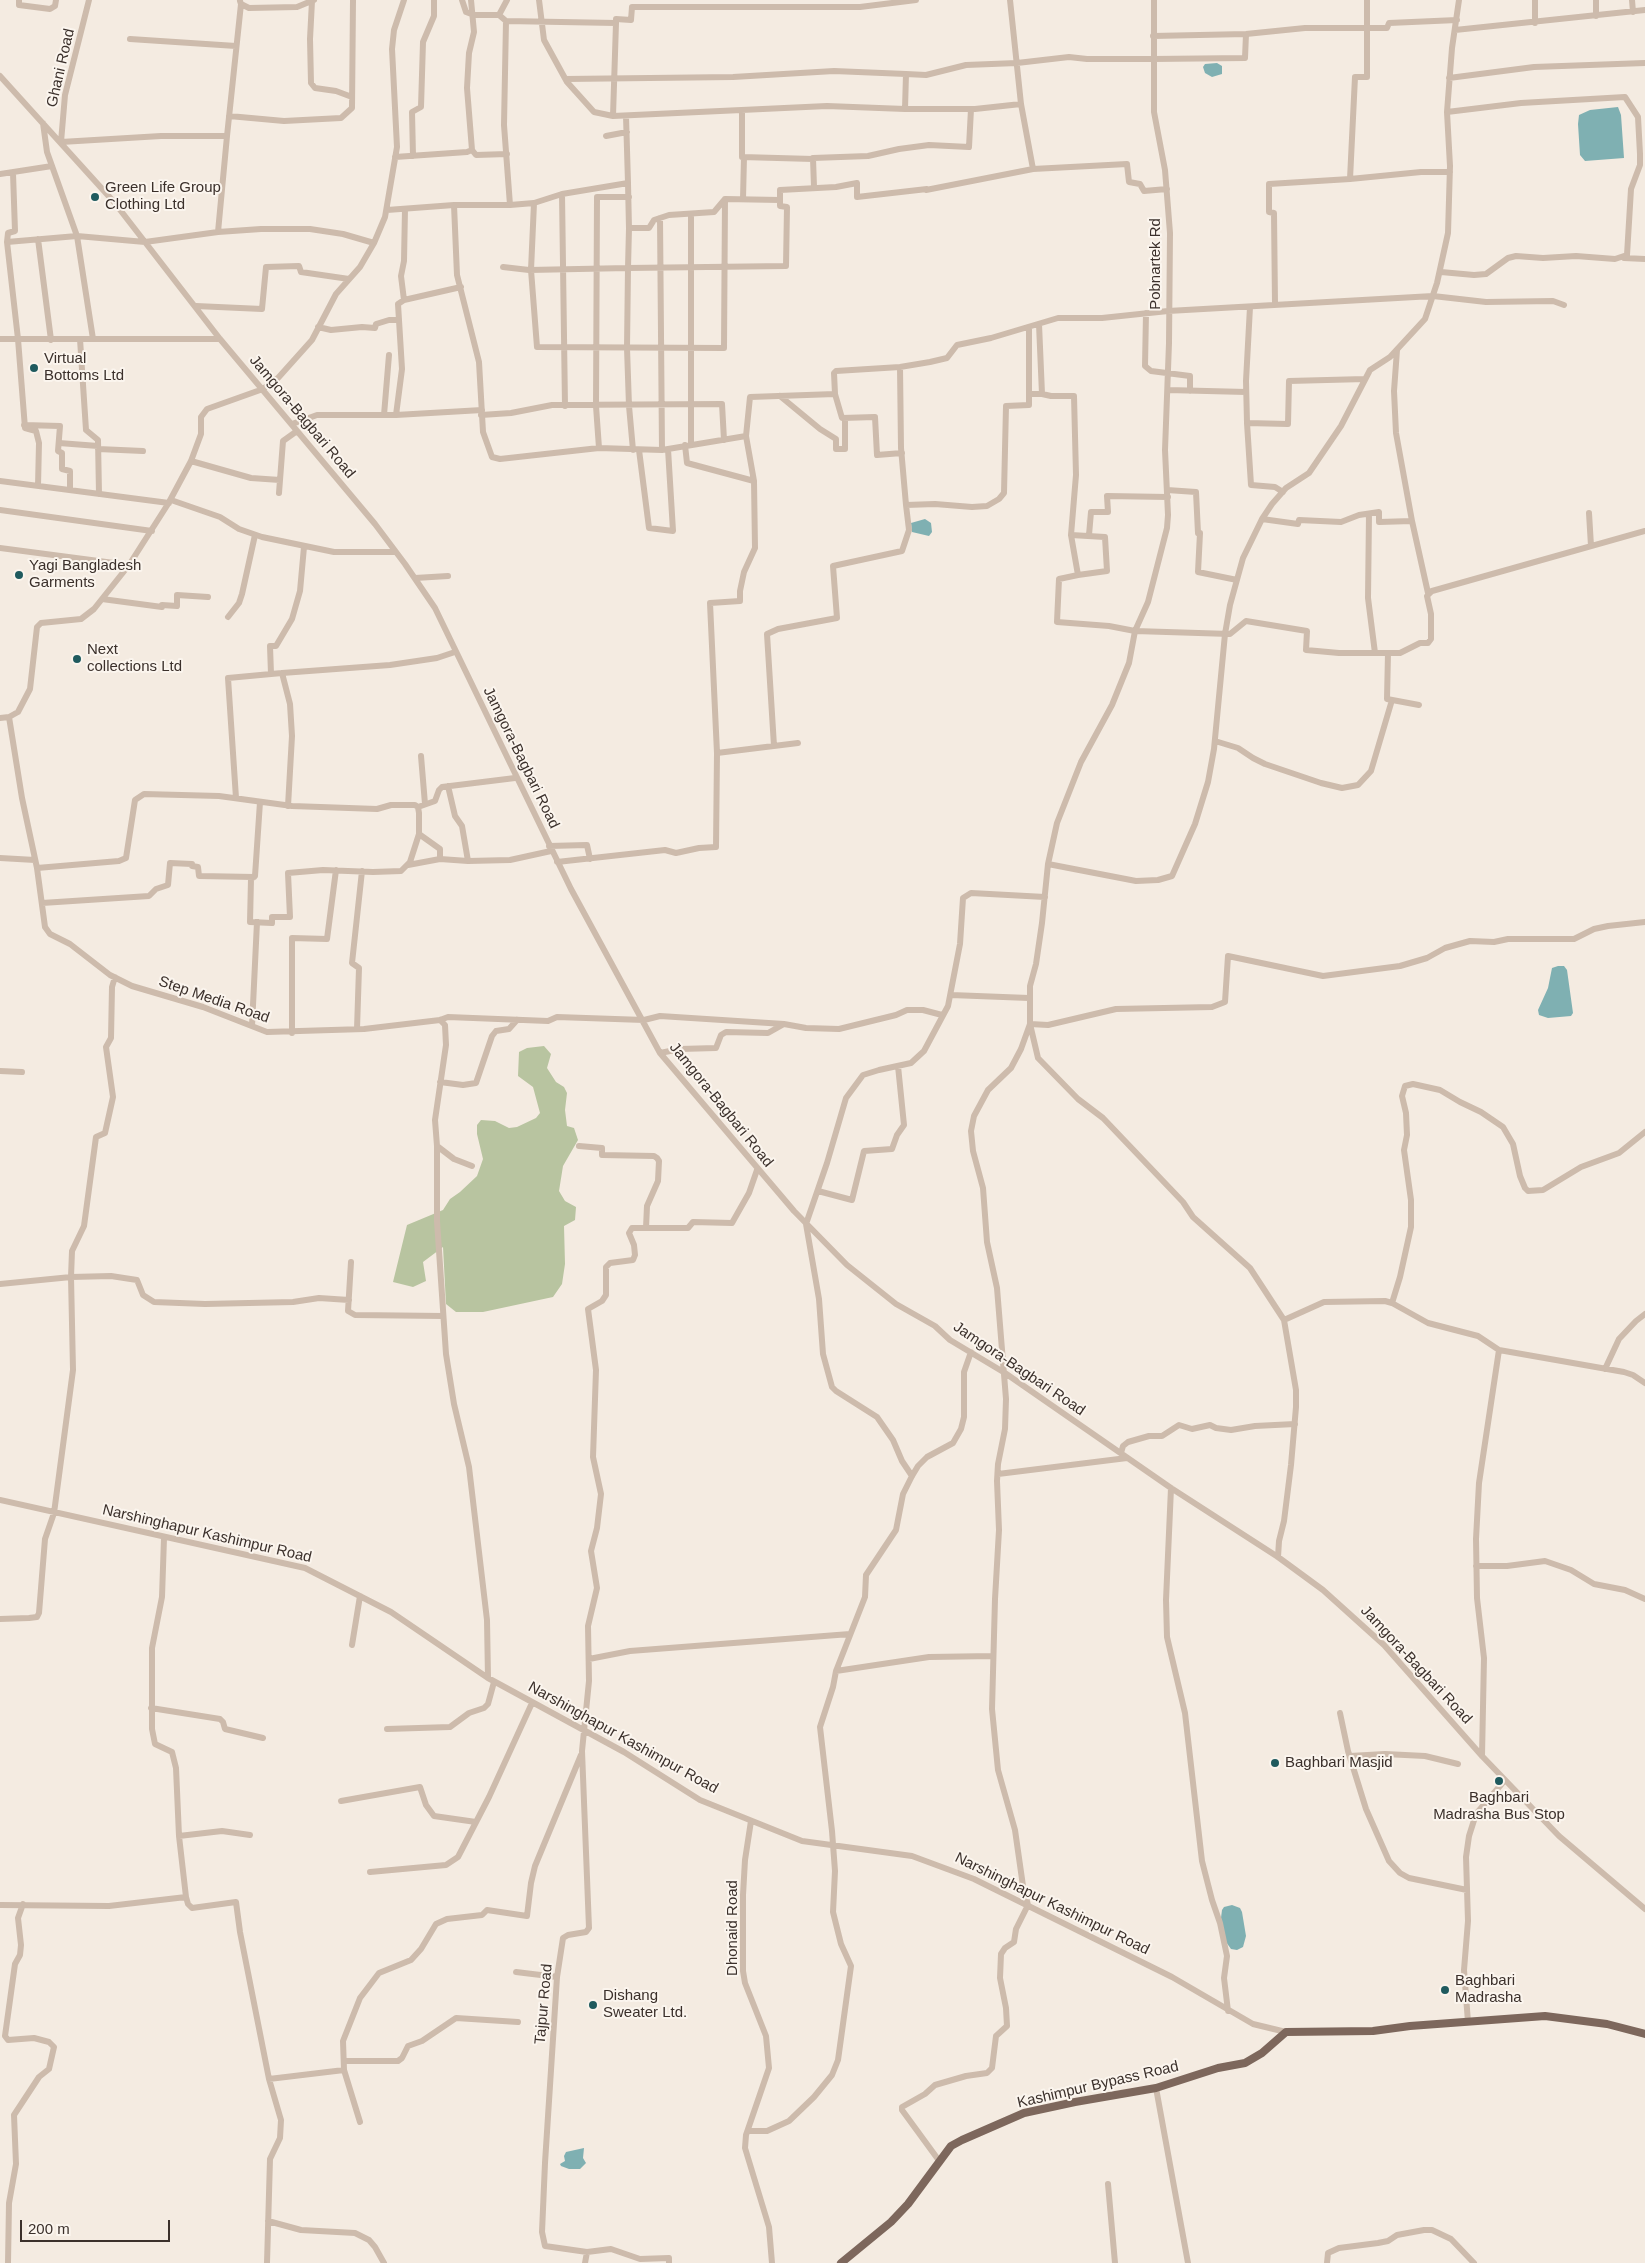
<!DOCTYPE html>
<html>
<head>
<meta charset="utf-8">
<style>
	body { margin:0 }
	#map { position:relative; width:1645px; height:2263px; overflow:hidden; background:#f4ebe1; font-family:Arial,sans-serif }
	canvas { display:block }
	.scale { position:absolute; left:20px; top:2220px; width:150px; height:22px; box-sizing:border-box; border:2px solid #3b302b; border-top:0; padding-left:6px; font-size:15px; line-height:18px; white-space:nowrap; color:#3b302b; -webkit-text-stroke:4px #fbf5ee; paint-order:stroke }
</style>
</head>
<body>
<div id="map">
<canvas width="1645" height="2263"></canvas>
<div class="scale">200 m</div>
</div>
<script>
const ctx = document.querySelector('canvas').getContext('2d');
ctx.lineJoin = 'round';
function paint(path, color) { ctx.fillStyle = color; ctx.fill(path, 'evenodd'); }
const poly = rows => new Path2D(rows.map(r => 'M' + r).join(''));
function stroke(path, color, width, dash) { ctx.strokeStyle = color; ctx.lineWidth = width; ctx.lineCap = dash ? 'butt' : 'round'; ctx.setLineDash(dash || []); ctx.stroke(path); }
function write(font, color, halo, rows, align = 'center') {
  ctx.font = font + ' Arial,sans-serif'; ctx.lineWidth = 4; ctx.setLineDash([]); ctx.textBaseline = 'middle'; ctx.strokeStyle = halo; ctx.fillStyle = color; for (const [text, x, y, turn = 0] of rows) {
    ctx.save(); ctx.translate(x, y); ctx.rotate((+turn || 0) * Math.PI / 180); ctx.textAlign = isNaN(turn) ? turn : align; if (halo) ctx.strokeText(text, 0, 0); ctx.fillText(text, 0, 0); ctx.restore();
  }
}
const green = poly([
	[544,1046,551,1054,547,1068,556,1082,564,1087,567,1093,565,1110,567,1126,574,1128,578,1140,563,1166,559,1191,565,1201,576,1207,575,1220,564,1226,565,1264,562,1284,553,1297,483,1312,456,1312,446,1304,443,1247,423,1262,426,1281,413,1287,393,1282,407,1225,443,1210,450,1199,460,1192,477,1176,483,1159,477,1134,477,1125,481,1120,495,1121,509,1128,517,1127,536,1118,540,1113,533,1087,518,1076,519,1052,527,1048]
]);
const water = poly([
	[1217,63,1222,66,1222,74,1212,77,1205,73,1203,67,1205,64],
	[1618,107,1621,115,1624,158,1585,161,1580,155,1578,124,1579,115,1590,110],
	[925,519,931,523,932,532,929,536,912,532,911,523],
	[1558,966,1564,966,1567,970,1573,1013,1571,1016,1548,1018,1539,1015,1538,1010,1548,988,1552,968],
	[1232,1905,1240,1908,1242,1912,1246,1936,1243,1947,1237,1950,1231,1949,1226,1942,1221,1918,1222,1910,1224,1907],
	[584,2148,583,2158,586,2163,580,2169,569,2169,561,2166,560,2164,565,2161,564,2156,566,2152]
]);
const minor = poly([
	[19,0,19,5,50,9,55,6,56,0],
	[89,0,65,95,61,142,161,136,227,136,241,4],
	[462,0,466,12,474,15,499,15,506,21,616,23,613,116],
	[539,0,544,40,567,82,594,112,613,116,827,106,905,109,975,109,1021,104],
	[1154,0,1154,112,1165,170,1170,233,1169,343,1165,450,1168,515,1167,528,1148,602,1135,631,1230,634,1246,621,1307,631,1306,650,1339,653,1400,653,1420,643,1428,643,1431,639,1431,614,1427,596,1432,591,1645,531],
	[1367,0,1367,77,1355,77,1350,179,1421,172,1450,172],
	[1632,0,1633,12],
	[240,1,241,4,249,8,297,7,314,0],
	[312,1,310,39,311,83,315,88,336,91,352,97],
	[499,15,507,0],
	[1596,16,1596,0],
	[506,21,504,125,510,205,534,203,562,194,628,183,629,229],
	[616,23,616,19,631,20,632,7,860,7,916,0],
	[1535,23,1535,0],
	[1455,30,1645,10],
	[1153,36,1246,34,1305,28,1387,28,1389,23,1457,20],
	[130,39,236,46],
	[1153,59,1245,58,1246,34],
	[0,76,114,202,220,339,375,524,405,564,435,608,571,889,660,1053,794,1211,847,1265,896,1304,935,1326,950,1340,1005,1373,1171,1488,1278,1557,1323,1590,1384,1645,1482,1756,1559,1836,1645,1909],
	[1449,78,1534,67,1645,63],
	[566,79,733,77,834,71,906,74],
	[905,109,906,74,926,75,966,65,1017,63,1069,57,1087,59,1153,59],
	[742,110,742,157,813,159],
	[229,116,284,121,341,118,352,108,353,0],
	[43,123,47,152,77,236,93,339,80,339,86,430,98,440,99,494],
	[606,136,627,132],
	[472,150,476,155,507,154],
	[413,156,412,112,421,107,423,42,434,16,434,0],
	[395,157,467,152,472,150,467,88,469,53,474,32,471,0],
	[1033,169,1127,164,1129,182,1140,184,1144,191,1167,189],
	[0,174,52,166],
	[625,184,628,183,626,116],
	[814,187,813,158,868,156,899,149,929,145,969,147,971,109],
	[926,190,1033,169,1021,104,1010,0],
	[562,194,565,406],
	[743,199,744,157],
	[534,203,531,270,537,347,724,348,725,199],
	[454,205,457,275,479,362,483,432,492,457,500,459,599,448,662,450,746,436,750,397,835,394,834,373,836,371,900,367,930,362,947,358,957,345,991,338,1058,318,1102,318,1168,311,1433,296,1486,302,1553,301,1564,305],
	[387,210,454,205,510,205],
	[660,218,662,450],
	[218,232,261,229,310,229,343,234,374,243],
	[38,239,51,340],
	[7,242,8,233,15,231,13,173],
	[1624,258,1645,259],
	[503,267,529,270,628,268,629,228,649,228,654,220,669,215,714,212,725,199,780,200,780,190,836,187,857,183,857,197,927,189],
	[1441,272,1474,275,1486,274,1508,258,1516,256,1543,258,1576,256,1615,259,1627,255,1631,189,1640,165,1640,154,1638,117,1625,97,1521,103,1447,112],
	[404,300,461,287],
	[1275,304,1274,213,1269,212,1269,184,1350,179],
	[196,306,262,309,266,267,299,266,301,272,349,279],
	[1146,313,1145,366,1151,371,1190,376,1190,391],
	[1039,324,1042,394,1051,396,1074,396,1076,475,1071,535,1078,575,1059,579,1057,622,1109,626,1135,631,1129,663,1112,705,1081,762,1057,823,1048,864,1042,923,1036,964,1030,986,1030,1024,1038,1058,1078,1099,1103,1118,1183,1202,1193,1217,1250,1268,1284,1320,1296,1390,1296,1407,1291,1465,1284,1521,1279,1541,1278,1557],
	[318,327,331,330,362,327,375,328,376,324,389,320,399,320],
	[0,339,80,339],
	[93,339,220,339],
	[900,367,901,448,906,505,935,504,972,507,987,506,999,499,1004,493,1006,406,1029,405,1029,394,1042,394],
	[1168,390,1246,392],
	[835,394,842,418,875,417,877,455,902,453],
	[1029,394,1029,327],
	[780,396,820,429,836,439,836,449,845,449,845,418],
	[384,415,389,355],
	[396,415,402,369,398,304,404,300,401,276,404,261,405,209],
	[481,415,511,413,552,405,722,404,724,440],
	[1247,423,1246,381,1250,307],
	[292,424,317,415,396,415,482,410],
	[24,425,60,426,58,451,62,453,62,469,70,471,70,490],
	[59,443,98,446],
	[691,444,691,214],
	[685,445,687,463,754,481],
	[599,448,596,406,597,197,629,197],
	[98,449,143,451],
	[633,450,629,406,627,348,628,268,786,266,787,207,780,206,780,200],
	[639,450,649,528,673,531,668,449],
	[191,461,251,478,280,480],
	[0,481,169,503],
	[38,486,39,443,36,431,25,428,18,339,7,242,77,236,145,242,218,232,227,136],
	[1167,490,1196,492,1198,533,1200,533,1198,572,1237,580],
	[1283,492,1275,487,1251,485,1247,423,1288,424,1289,381,1365,379],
	[279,493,283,441,297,431],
	[171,500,220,517,239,529,262,537,334,552,395,552],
	[0,510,152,531],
	[1589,513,1591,546],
	[1369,514,1368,598,1375,653],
	[1262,519,1298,524,1299,520,1341,522,1359,515,1379,512,1379,522,1412,521,1396,433,1394,391,1397,350],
	[1412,521,1428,593],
	[1071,535,1105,537,1107,571,1078,575],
	[1089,535,1091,512,1108,512,1107,496,1168,497],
	[0,548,129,565,94,609,81,619,41,623,37,627,30,689,18,712,9,717],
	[129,565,168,504,191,461,201,434,201,417,207,409,263,389,278,378,312,340,336,294,360,267,374,243,385,217,397,147,392,49,394,30,404,0],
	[415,578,448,576],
	[102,599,162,607,162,605,177,606,177,595,208,597],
	[228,617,239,603,242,594,255,535],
	[1388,653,1387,699,1419,705],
	[271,674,270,646,276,646,292,619,300,591,304,547],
	[0,718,9,717,22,798,37,868,45,927,50,934,70,944,110,975,132,986,203,1007,267,1032,364,1029,440,1020,448,1017,548,1021,557,1017,644,1020,660,1016,784,1024],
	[1215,741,1238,748,1253,758,1265,764,1321,783,1342,788,1358,785,1371,771,1392,700],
	[774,746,767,634,778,629,837,618,833,566,902,551,909,530,906,505],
	[717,753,710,603,740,601,740,591,744,572,755,548,754,481,746,436],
	[421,756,425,804],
	[448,786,455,816,462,826,468,861],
	[236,798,228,678,282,673],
	[260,802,255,876,251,879,250,922,272,923,272,917,290,917,288,873,323,870,373,872,401,871,410,862,419,834],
	[288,806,292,736,290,704,282,673,390,665,437,658,455,652],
	[418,807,435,801,439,790,442,787,515,778],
	[549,846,587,845,590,859],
	[0,858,35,860],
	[557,862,665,850,676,853,699,848,716,847,717,753,798,743],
	[1048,864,1136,881,1158,880,1172,876,1195,824,1208,782,1214,749,1225,634,1230,605,1243,558,1262,519,1272,504,1286,488,1309,473,1341,426,1370,370,1390,357,1425,319,1437,283,1448,233,1450,166,1447,112,1452,48,1459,0],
	[408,865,440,859],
	[37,868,119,861,126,858,135,800,144,794,219,796,292,806,377,809,391,805,415,805,418,807,419,813,419,834,440,849,440,859,468,861,510,860,551,851],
	[42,903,149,896,156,889,168,885,170,863,192,864,192,866,198,867,199,876,254,877],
	[951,995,1029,998],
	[440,1020,445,1025,446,1045,435,1120,437,1146,454,1159,472,1166],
	[252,1026,257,922],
	[357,1029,359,968,352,963,362,871],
	[292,1033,292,938,327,939,336,870],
	[660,1053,680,1049,716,1048,721,1035,726,1032,768,1033,784,1024,806,1028,839,1029,896,1015,907,1010,923,1010,942,1015],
	[0,1071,22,1072],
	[440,1082,463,1085,476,1083,492,1036,496,1031,509,1029,517,1020],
	[437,1146,437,1221,446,1354,454,1404,469,1467,487,1620,488,1678],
	[579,1146,602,1148,602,1155,654,1156,657,1158,659,1161,658,1181,647,1206,646,1228],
	[818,1191,852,1200,864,1151,892,1149,897,1135,904,1125,898,1066],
	[351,1262,348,1311,355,1315,443,1316],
	[0,1284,71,1277,111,1276,137,1280,143,1295,154,1302,205,1304,293,1302,319,1298,349,1300],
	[1392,1303,1400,1277,1411,1227,1411,1200,1404,1150,1407,1135,1406,1113,1402,1096,1405,1086,1413,1084,1440,1090,1460,1102,1481,1112,1503,1127,1513,1144,1520,1176,1525,1188,1528,1191,1543,1190,1581,1167,1619,1153,1645,1132],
	[1284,1320,1324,1302,1385,1301,1392,1303,1428,1323,1478,1336,1499,1350,1624,1372,1633,1375,1645,1383],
	[1605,1369,1619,1339,1636,1321,1645,1314],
	[1121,1453,1123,1446,1128,1442,1149,1436,1162,1436,1179,1425,1192,1429,1210,1425,1216,1428,1231,1430,1255,1426,1295,1424],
	[998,1474,1127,1458],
	[912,1476,902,1461,893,1440,877,1417,836,1391,832,1387,823,1354,819,1299,806,1224,827,1163,846,1098,863,1075,879,1070,911,1063,924,1051,948,1006,960,944,963,898,971,893,1045,897],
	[1171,1488,1166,1600,1167,1637,1185,1713,1202,1861,1212,1900,1220,1923,1227,1956,1224,1978,1228,2011],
	[0,1500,305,1568,391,1612,488,1678,624,1752,700,1800,802,1841,912,1856,974,1879,1172,1977,1253,2024,1286,2032],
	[164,1538,162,1597,152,1648,152,1729,155,1744,172,1752,176,1768,179,1836,186,1897],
	[1476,1566,1507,1566,1545,1561,1571,1570,1594,1584,1625,1590,1645,1599],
	[0,1619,29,1618,37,1617,39,1613,45,1539,54,1513,73,1370,71,1277,72,1251,84,1226,96,1137,105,1133,113,1097,106,1047,111,1038,112,987,115,977],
	[352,1645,360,1596],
	[589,1659,630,1651,850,1634],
	[836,1671,929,1657,993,1656],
	[151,1708,220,1719,223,1722,225,1729,263,1738],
	[1340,1713,1348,1751,1366,1809,1389,1861,1400,1873,1409,1878,1467,1890],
	[387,1729,450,1727,469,1713,484,1708,488,1704,494,1682],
	[1350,1756,1385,1754,1425,1756,1458,1764],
	[1482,1756,1484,1658,1477,1598,1476,1539,1479,1483,1499,1350],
	[341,1801,420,1787,426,1805,434,1816,476,1822],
	[751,1821,745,1860,743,1895,743,1971,745,1983,766,2036,769,2068,746,2135,745,2148,769,2227,772,2263],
	[179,1836,222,1831,250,1835],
	[370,1872,446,1865,458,1857,489,1797,532,1703],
	[0,1905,109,1906,186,1897,188,1904,192,1908,236,1902,240,1932,269,2079,281,2120,280,2138,270,2159,267,2263],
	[516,1972,557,1977],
	[1468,2022,1464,1970,1468,1921,1466,1857,1469,1836,1476,1814,1505,1780],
	[344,2061,398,2061,402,2058,408,2046,422,2041,456,2018,518,2022],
	[269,2079,344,2070],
	[1156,2088,1188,2263],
	[360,2122,344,2070,343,2041,360,1998,379,1973,411,1960,421,1949,436,1924,447,1919,482,1915,487,1910,527,1916,531,1883,535,1866,581,1755],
	[748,2131,767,2131,789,2121,814,2097,832,2075,838,2060,851,1966,841,1944,833,1912,835,1871,832,1831,820,1727,833,1687,836,1671,865,1597,866,1575,896,1530,903,1494,912,1476,918,1466,927,1457,953,1443,961,1429,964,1417,964,1372,971,1352],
	[940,2162,902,2110,902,2107,925,2094,935,2085,966,2076,987,2073,992,2068,996,2036,1007,2026,1006,2008,1000,1978,1001,1954,1005,1948,1014,1942,1016,1929,1028,1905,1023,1886,1015,1830,998,1770,992,1709,995,1599,999,1530,997,1481,998,1464,1005,1429,1006,1399,997,1288,987,1242,983,1188,973,1151,971,1131,974,1116,988,1090,1011,1068,1021,1049,1030,1024,1048,1025,1116,1009,1212,1007,1225,1002,1228,956,1323,976,1400,966,1427,958,1445,948,1470,941,1494,942,1508,939,1574,939,1594,929,1608,926,1645,922],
	[1108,2184,1115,2263],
	[268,2221,301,2230,355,2233,369,2240,375,2247,384,2263],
	[587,2252,611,2249,640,2259,669,2258,669,2263],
	[8,2263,9,2203,16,2164,14,2115,39,2077,49,2069,54,2047,49,2042,34,2038,8,2040,5,2036,15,1964,20,1955,21,1945,18,1918,23,1904],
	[585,2263,587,2252,545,2246,542,2232,545,2163,557,1977,563,1938,568,1935,586,1932,589,1928,582,1751,589,1681,588,1626,597,1588,591,1551,597,1528,601,1494,593,1457,596,1370,588,1309,602,1301,606,1295,606,1267,610,1263,633,1260,635,1255,634,1245,629,1233,632,1228,688,1228,693,1222,732,1223,749,1193,757,1170],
	[1327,2263,1328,2253,1339,2248,1378,2243,1388,2241,1397,2235,1424,2230,1432,2230,1451,2239,1474,2263]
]);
const major = poly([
	[841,2263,891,2222,908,2204,951,2146,962,2140,1024,2113,1075,2102,1156,2088,1218,2068,1245,2063,1262,2053,1286,2032,1373,2031,1410,2026,1545,2016,1607,2024,1645,2034]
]);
const markers = [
	[95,197,5,"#1f5a5e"],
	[34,368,5,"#1f5a5e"],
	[19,575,5,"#1f5a5e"],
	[77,659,5,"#1f5a5e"],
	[1275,1763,5,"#1f5a5e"],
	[1499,1781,5,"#1f5a5e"],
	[1445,1990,5,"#1f5a5e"],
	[593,2005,5,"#1f5a5e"]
];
const streetNames = [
	["Ghani Road",61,68,-77],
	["Pobnartek Rd",1156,264,-90],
	["Jamgora-Bagbari Road",302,417,50],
	["Jamgora-Bagbari Road",521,758,64],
	["Step Media Road",214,1000,19],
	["Jamgora-Bagbari Road",721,1105,51],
	["Jamgora-Bagbari Road",1019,1369,34],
	["Narshinghapur Kashimpur Road",207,1534,13],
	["Jamgora-Bagbari Road",1416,1665,47],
	["Narshinghapur Kashimpur Road",623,1738,29],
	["Narshinghapur Kashimpur Road",1052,1904,26],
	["Dhonaid Road",733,1928,-90],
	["Tajpur Road",544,2004,-85],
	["Kashimpur Bypass Road",1098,2085,-13]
];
const poiNames = [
	["Green Life Group",105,188],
	["Clothing Ltd",105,205],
	["Virtual",44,359],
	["Bottoms Ltd",44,376],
	["Yagi Bangladesh",29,566],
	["Garments",29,583],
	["Next",87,650],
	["collections Ltd",87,667],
	["Baghbari Masjid",1285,1763],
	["Baghbari",1499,1798,"center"],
	["Madrasha Bus Stop",1499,1815,"center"],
	["Baghbari",1455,1981],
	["Madrasha",1455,1998],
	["Dishang",603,1996],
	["Sweater Ltd.",603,2013]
];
paint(green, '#b8c4a0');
paint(water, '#7fb0b2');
stroke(minor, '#cdbbac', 6);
stroke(major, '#7d675c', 8);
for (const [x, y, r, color] of markers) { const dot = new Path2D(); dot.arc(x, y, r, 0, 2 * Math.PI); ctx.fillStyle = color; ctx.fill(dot); stroke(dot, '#fbf5ee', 2); }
write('15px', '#3b302b', '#fbf5ee', streetNames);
write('15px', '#3b302b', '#fbf5ee', poiNames, 'left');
</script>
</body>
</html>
